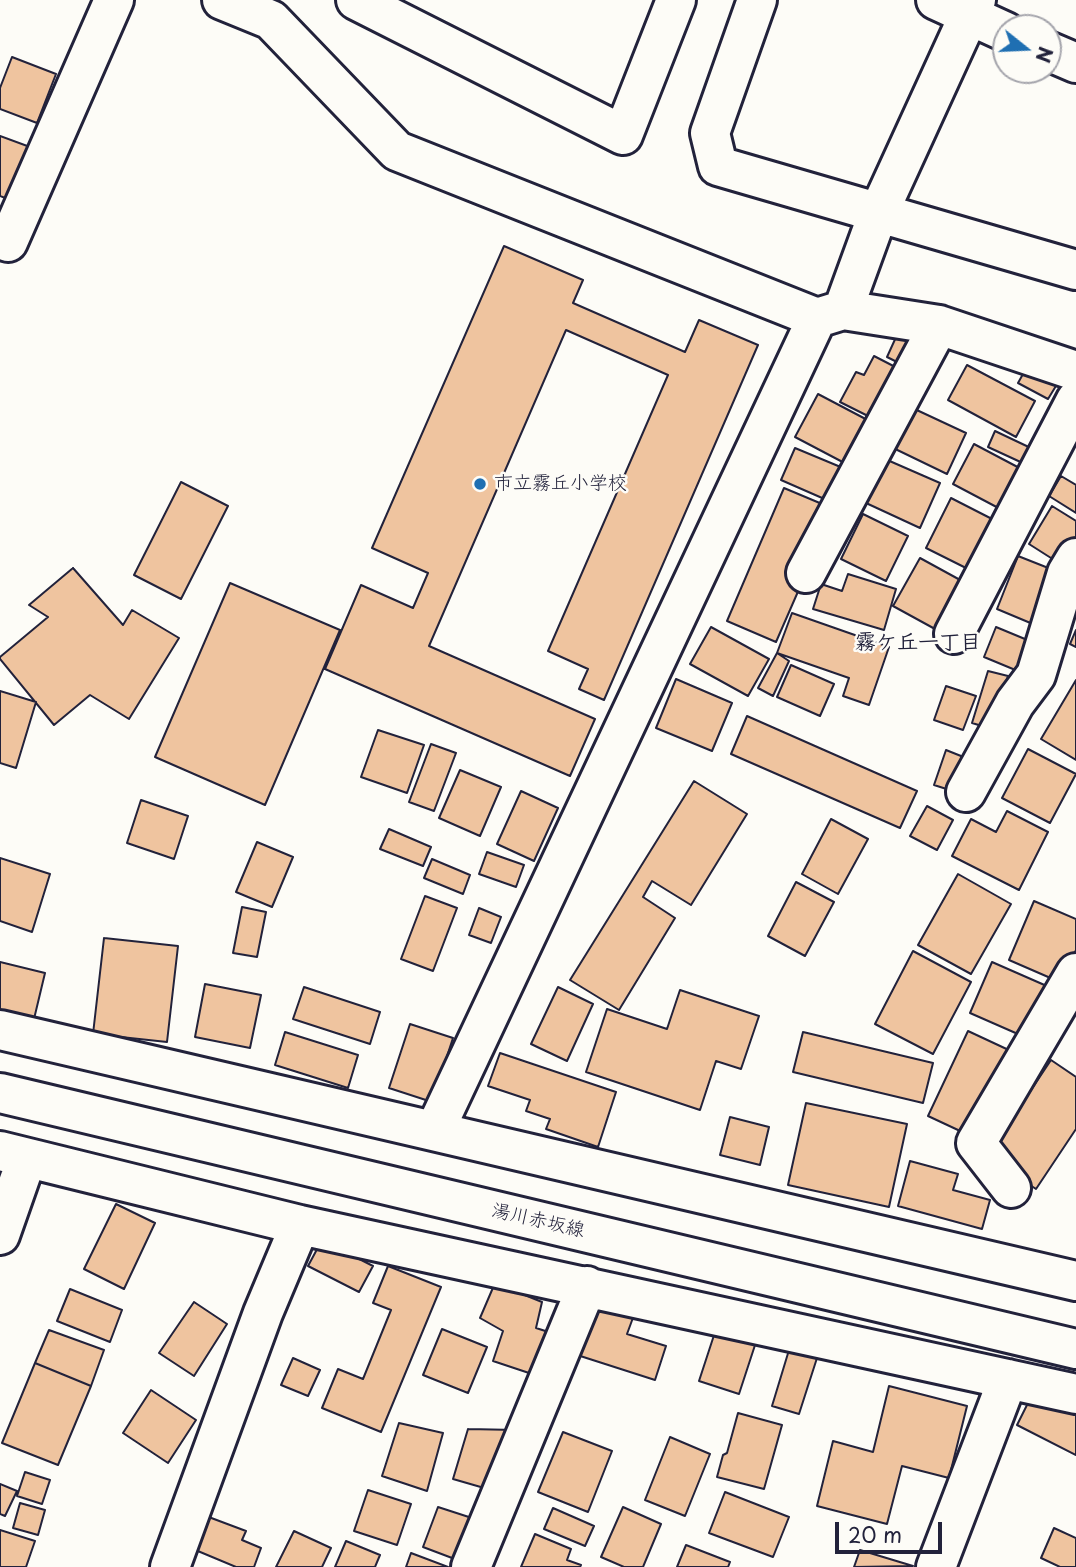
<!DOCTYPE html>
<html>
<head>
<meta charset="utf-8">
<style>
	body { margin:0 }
	#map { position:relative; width:1076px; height:1567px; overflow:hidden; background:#fdfcf7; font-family:"Playpen Sans",sans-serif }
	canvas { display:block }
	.north { position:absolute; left:992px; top:14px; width:70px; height:70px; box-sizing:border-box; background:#fdfcf7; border:2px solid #a5a5ac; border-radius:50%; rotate:108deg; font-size:19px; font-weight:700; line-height:28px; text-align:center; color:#22223b }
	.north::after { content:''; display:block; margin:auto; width:24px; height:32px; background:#1f6fb2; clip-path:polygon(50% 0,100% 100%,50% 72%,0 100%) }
	.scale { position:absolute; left:835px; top:1522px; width:107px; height:32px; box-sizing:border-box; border:4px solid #22223b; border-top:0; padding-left:9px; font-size:21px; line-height:24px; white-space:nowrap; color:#22223b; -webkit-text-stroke:5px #fdfcf7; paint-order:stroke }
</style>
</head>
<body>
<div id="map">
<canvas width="1076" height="1567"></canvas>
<div class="north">N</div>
<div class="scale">20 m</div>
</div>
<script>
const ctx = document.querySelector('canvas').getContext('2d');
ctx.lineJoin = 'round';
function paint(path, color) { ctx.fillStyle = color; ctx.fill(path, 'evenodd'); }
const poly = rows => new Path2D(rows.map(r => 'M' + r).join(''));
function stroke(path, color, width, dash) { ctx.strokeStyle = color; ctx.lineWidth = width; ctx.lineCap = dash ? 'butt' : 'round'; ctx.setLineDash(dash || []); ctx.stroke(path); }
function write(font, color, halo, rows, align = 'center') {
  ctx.font = font + ' "Playpen Sans","Klee One",sans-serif'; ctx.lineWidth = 5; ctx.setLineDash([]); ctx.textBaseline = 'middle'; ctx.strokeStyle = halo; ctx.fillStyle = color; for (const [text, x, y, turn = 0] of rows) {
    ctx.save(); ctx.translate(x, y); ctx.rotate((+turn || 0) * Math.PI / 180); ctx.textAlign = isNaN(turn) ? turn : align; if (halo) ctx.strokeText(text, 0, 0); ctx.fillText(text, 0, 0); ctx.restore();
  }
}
const building = poly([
	[12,57,56,74,37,123,0,109,0,88,12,57],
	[0,136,30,147,10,200,0,196,0,136],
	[504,246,583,280,573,303,685,352,699,320,758,345,604,700,579,689,588,669,548,651,668,375,566,330,429,646,595,719,570,776,325,669,361,585,413,608,428,573,372,548,504,246],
	[897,335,916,345,905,366,887,357,897,335],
	[874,356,905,372,880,422,840,402,856,372,864,375,874,356],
	[967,365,1035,401,1016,437,948,400,967,365],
	[1028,365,1059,381,1048,399,1018,383,1028,365],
	[818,394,877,425,854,468,795,437,818,394],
	[906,405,966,433,947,474,887,445,906,405],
	[995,431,1035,450,1027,465,988,447,995,431],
	[974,444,1027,472,1006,512,953,484,974,444],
	[795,448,843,468,829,501,781,480,795,448],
	[885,459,940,483,920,528,866,503,885,459],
	[1061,476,1076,485,1076,513,1049,496,1061,476],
	[181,482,228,506,181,599,134,575,181,482],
	[784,488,834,509,776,642,727,621,784,488],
	[951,498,994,520,970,570,926,548,951,498],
	[1052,506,1076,521,1076,542,1062,565,1029,544,1052,506],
	[863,514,908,536,886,581,841,559,863,514],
	[1018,556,1061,573,1040,627,997,609,1018,556],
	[920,558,962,581,935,629,893,606,920,558],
	[73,568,123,625,132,610,179,638,129,719,90,695,54,725,0,659,0,657,48,617,29,605,73,568],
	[848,574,896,589,884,630,813,609,821,584,842,591,848,574],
	[230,583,340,630,265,805,155,757,230,583],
	[792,613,889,647,869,705,843,696,849,678,777,653,792,613],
	[711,627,769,659,748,696,690,664,711,627],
	[996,627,1037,644,1025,674,984,657,996,627],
	[1076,630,1076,647,1070,644,1076,630],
	[777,653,789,661,773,696,758,688,777,653],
	[791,665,834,684,820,716,777,697,791,665],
	[988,671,1008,676,992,729,972,723,988,671],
	[676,679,732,703,712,751,656,728,676,679],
	[1076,680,1076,760,1041,739,1076,680],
	[946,686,976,696,963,730,934,720,946,686],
	[0,691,36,702,16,768,0,763,0,691],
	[747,716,917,791,900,828,731,754,747,716],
	[378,730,424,745,407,793,361,777,378,730],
	[431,744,456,753,434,811,409,802,431,744],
	[1028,749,1076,774,1050,823,1002,798,1028,749],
	[946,750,971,760,959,793,934,785,946,750],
	[460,770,501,787,480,836,439,818,460,770],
	[694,781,747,814,691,905,652,881,643,897,675,918,619,1010,570,980,694,781],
	[521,791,558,808,534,861,497,844,521,791],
	[141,800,188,816,174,859,127,843,141,800],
	[927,806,953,820,937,850,910,836,927,806],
	[1007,811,1048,832,1019,890,952,856,971,819,996,832,1007,811],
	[831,819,868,839,838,894,802,874,831,819],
	[389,829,431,847,423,866,380,849,389,829],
	[257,842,293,857,272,907,236,892,257,842],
	[487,852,524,865,516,887,479,874,487,852],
	[0,858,50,874,32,932,0,921,0,858],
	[432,859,470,875,463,894,424,878,432,859],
	[958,874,1011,904,971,974,918,945,958,874],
	[796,882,834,902,805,956,768,936,796,882],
	[425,896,457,908,433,971,401,959,425,896],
	[1034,901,1076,919,1076,950,1062,983,1009,960,1034,901],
	[242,907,266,912,257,957,233,953,242,907],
	[479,908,501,917,491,943,469,935,479,908],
	[104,938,178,946,167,1042,93,1034,104,938],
	[913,951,971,982,933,1054,875,1024,913,951],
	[0,962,45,973,34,1019,0,1011,0,962],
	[992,962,1049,987,1027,1038,970,1013,992,962],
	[205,984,261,995,250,1048,195,1037,205,984],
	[304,987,380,1012,370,1044,293,1019,304,987],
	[558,987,593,1004,567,1061,531,1044,558,987],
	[680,990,759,1016,741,1069,716,1061,700,1110,586,1072,607,1009,667,1029,680,990],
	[410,1024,453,1038,432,1102,389,1088,410,1024],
	[968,1031,1013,1052,973,1137,928,1116,968,1031],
	[285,1032,358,1055,348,1088,275,1065,285,1032],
	[803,1032,933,1063,923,1103,793,1072,803,1032],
	[500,1053,616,1092,598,1147,546,1129,550,1119,526,1111,530,1100,488,1086,500,1053],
	[1051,1060,1076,1077,1076,1129,1036,1189,987,1156,1051,1060],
	[806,1103,907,1124,889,1207,788,1185,806,1103],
	[730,1117,769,1127,760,1165,720,1155,730,1117],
	[910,1161,958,1174,953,1190,990,1200,982,1229,898,1206,910,1161],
	[116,1204,155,1223,124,1289,84,1269,116,1204],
	[322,1240,373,1266,359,1292,308,1266,322,1240],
	[388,1266,441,1287,381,1432,322,1408,338,1369,363,1379,391,1310,373,1303,388,1266],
	[495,1283,542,1302,536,1328,558,1335,535,1375,493,1361,503,1331,480,1318,495,1283],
	[70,1289,122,1310,110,1342,57,1321,70,1289],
	[194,1302,227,1324,194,1376,159,1353,194,1302],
	[591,1302,634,1315,627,1334,666,1346,655,1380,574,1354,591,1302],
	[717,1326,757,1339,739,1394,699,1381,717,1326],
	[442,1329,487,1347,468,1393,423,1375,442,1329],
	[49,1330,104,1350,91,1386,35,1363,49,1330],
	[789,1350,817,1358,799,1414,772,1406,789,1350],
	[293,1358,320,1370,308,1396,281,1385,293,1358],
	[35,1363,91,1386,58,1465,2,1443,35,1363],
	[889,1386,967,1406,949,1478,902,1466,887,1524,817,1506,833,1441,873,1452,889,1386],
	[151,1390,196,1420,168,1463,123,1433,151,1390],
	[1034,1391,1076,1409,1076,1455,1017,1425,1034,1391],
	[738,1413,782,1425,764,1489,717,1477,723,1455,727,1453,738,1413],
	[399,1423,443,1433,427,1491,382,1476,399,1423],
	[468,1429,516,1430,498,1492,453,1479,468,1429],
	[563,1432,612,1451,588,1512,538,1492,563,1432],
	[670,1437,710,1454,685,1516,645,1500,670,1437],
	[25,1472,50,1480,42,1504,17,1496,25,1472],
	[0,1484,17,1491,5,1516,0,1514,0,1484],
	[368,1490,411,1504,397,1545,354,1531,368,1490],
	[725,1492,789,1517,773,1557,709,1533,725,1492],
	[20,1503,45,1510,38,1535,13,1528,20,1503],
	[438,1507,475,1519,460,1561,423,1547,438,1507],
	[623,1507,661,1524,643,1567,624,1567,601,1557,623,1507],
	[553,1508,594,1526,585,1546,544,1529,553,1508],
	[206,1516,246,1531,242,1540,261,1548,254,1567,236,1567,193,1549,206,1516],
	[1054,1528,1076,1538,1076,1567,1060,1567,1041,1558,1054,1528],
	[0,1530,35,1541,26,1567,0,1567,0,1530],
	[294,1531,331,1548,322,1567,276,1567,294,1531],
	[535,1534,571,1549,567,1560,581,1565,580,1567,521,1567,535,1534],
	[346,1541,380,1555,375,1567,335,1567,346,1541],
	[686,1545,730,1562,728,1567,677,1567,686,1545],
	[860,1550,913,1566,854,1567,860,1550],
	[411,1553,448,1567,406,1567,411,1553]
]);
const minor = poly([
	[222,0,271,20,397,151,817,318,843,310,939,325,1076,371],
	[356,0,623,135,676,0],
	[757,0,710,133,718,166,1076,270],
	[936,0,1006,32],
	[1048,51,1076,63],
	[0,239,8,242,114,0],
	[843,310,878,214,976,0],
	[806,573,939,325],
	[954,634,1076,400],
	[966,792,1015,703,1036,675,1067,573,1076,558],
	[435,1130,817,318],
	[0,1151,300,1225,1076,1394],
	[1011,1188,976,1143,1076,973],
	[0,1235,27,1158],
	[170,1567,263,1313,300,1225],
	[471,1567,587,1286],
	[936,1567,1008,1379]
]);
const major = poly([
	[0,1030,1076,1281],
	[0,1093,1076,1349]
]);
const markers = [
	[480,484,7,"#1f6fb2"]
];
const poiNames = [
	["市立霧丘小学校",494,484]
];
const streetNames = [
	["湯川赤坂線",538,1221,13]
];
const neighbourhoodNames = [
	["霧ケ丘一丁目",918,643]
];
paint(building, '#efc49f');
stroke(building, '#22223b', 2);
stroke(minor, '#22223b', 44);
stroke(major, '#22223b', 44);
stroke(minor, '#fdfcf7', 38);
stroke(major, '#fdfcf7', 38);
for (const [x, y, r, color] of markers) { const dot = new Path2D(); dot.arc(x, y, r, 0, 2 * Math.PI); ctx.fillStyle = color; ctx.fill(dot); stroke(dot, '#fdfcf7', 2.5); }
write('19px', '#22223b', '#fdfcf7', poiNames, 'left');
write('19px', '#22223b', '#fdfcf7', streetNames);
write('bold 21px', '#22223b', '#fdfcf7', neighbourhoodNames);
</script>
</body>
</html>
